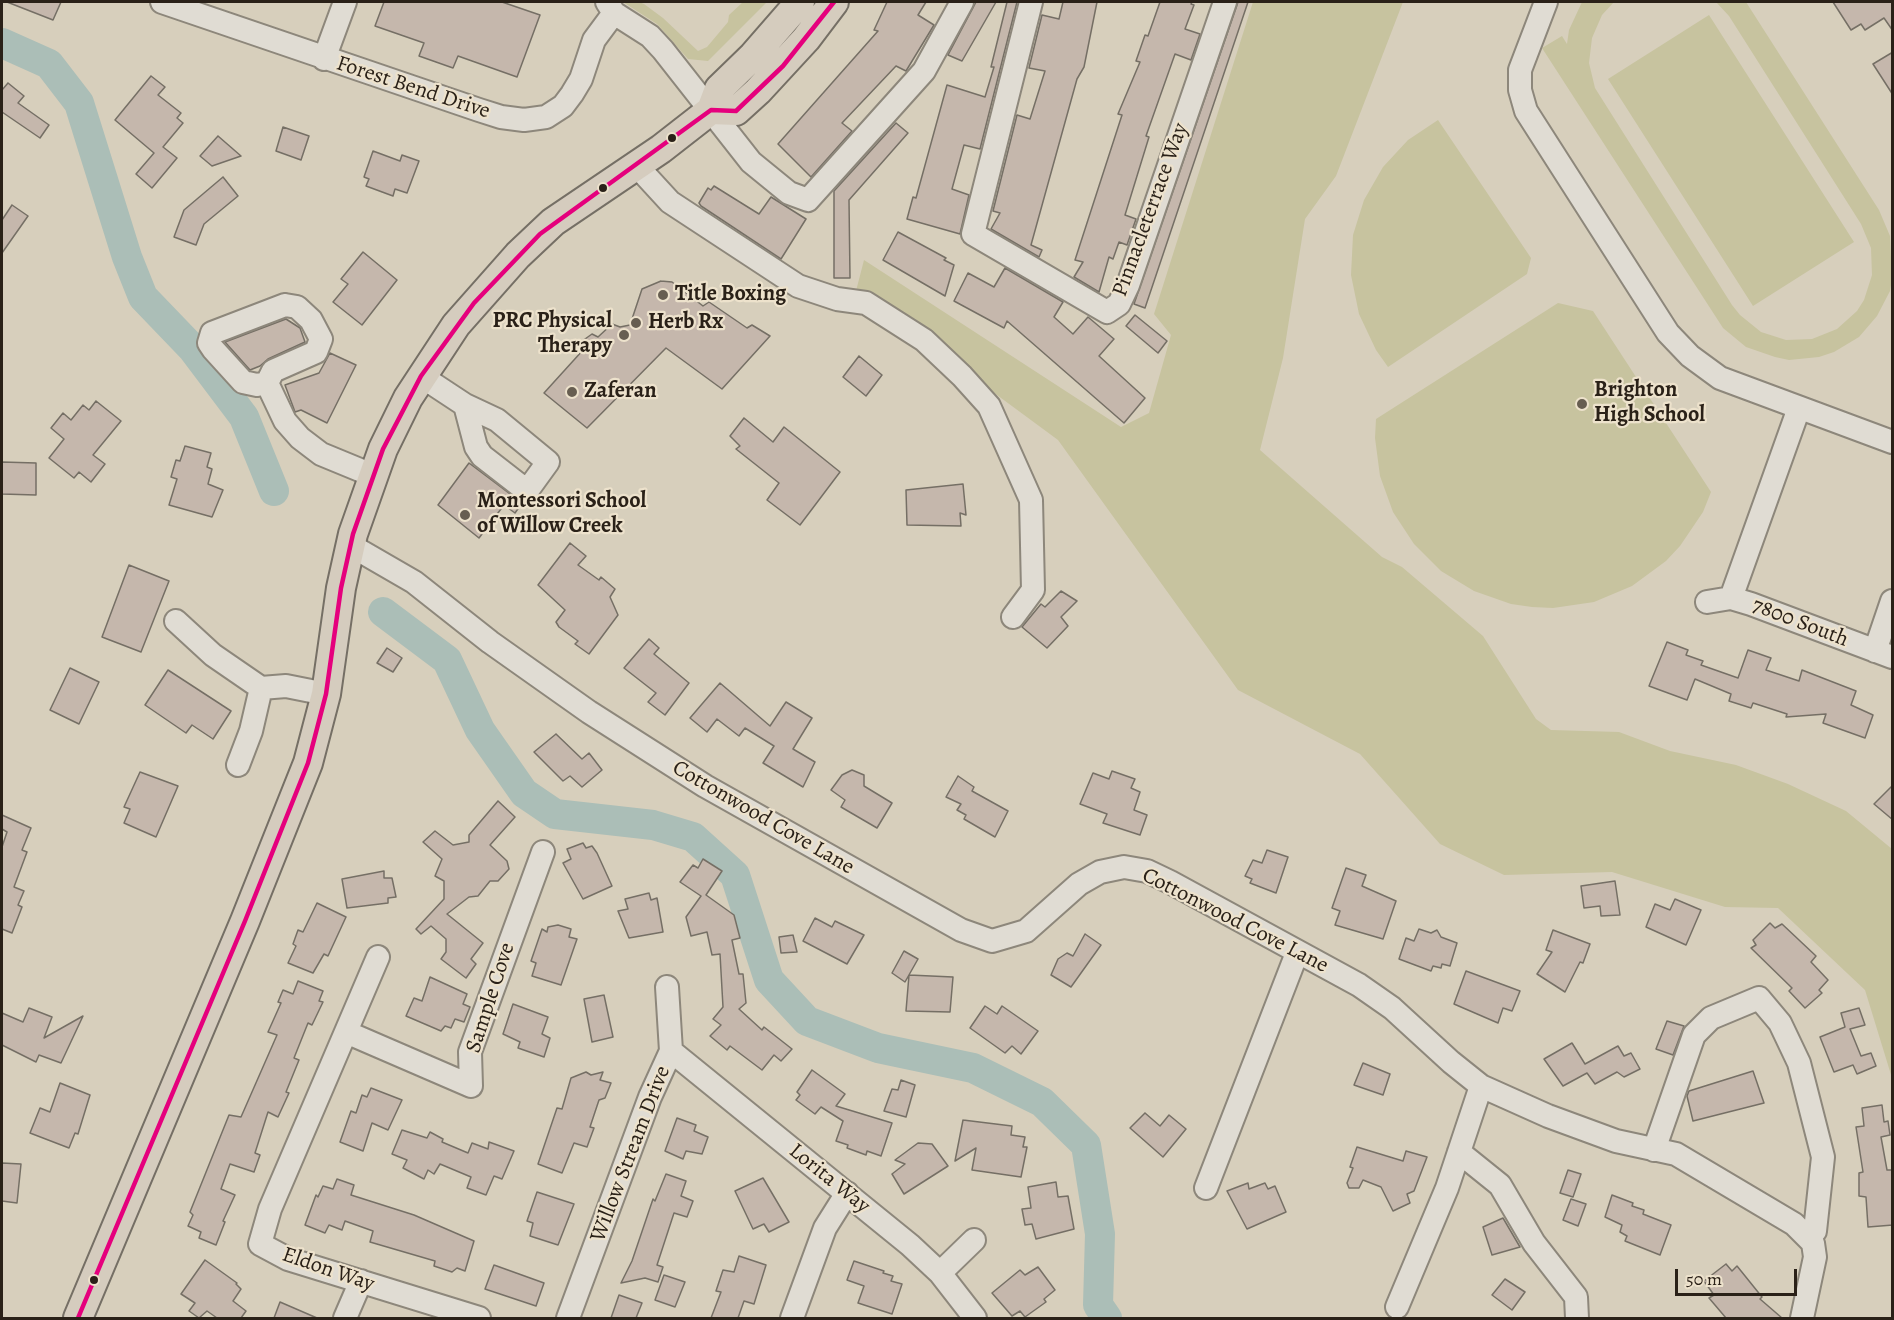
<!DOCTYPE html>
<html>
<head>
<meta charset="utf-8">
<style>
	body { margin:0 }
	#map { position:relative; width:1894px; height:1320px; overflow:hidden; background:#d7cfbc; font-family:Alegreya,serif }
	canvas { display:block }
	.frame { position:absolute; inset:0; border:3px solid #2a2118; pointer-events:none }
	.scale { position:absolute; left:1675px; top:1269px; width:122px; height:27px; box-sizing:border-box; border:3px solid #2a2118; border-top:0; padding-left:8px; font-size:18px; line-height:21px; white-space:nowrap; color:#2a2118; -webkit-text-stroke:4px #ede2cc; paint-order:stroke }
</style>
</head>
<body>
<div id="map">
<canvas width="1894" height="1320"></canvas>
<div class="frame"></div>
<div class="scale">50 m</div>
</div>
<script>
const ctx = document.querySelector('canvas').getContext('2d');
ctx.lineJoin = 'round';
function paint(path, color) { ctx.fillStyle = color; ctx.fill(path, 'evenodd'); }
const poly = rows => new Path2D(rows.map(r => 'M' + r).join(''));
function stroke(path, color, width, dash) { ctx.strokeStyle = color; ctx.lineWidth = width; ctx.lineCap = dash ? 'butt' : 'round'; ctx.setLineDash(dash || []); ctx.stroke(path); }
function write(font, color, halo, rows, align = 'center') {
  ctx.font = font + ' Alegreya,serif'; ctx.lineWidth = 4.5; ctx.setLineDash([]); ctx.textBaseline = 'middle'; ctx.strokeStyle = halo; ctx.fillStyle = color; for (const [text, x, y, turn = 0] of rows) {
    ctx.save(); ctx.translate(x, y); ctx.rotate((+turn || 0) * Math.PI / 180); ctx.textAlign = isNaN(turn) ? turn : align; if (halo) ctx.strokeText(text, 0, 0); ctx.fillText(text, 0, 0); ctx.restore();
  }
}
const green = poly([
	[623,2,639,2,644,4,663,18,698,51,707,47,728,22,729,15,743,2,767,2,708,61,688,59,657,24],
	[1253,2,1403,2,1336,176,1305,219,1283,358,1260,450,1382,557,1402,567,1483,636,1536,719,1551,730,1619,732,1670,751,1736,765,1788,784,1846,811,1892,849,1892,1078,1865,990,1778,908,1725,907,1612,872,1504,875,1440,844,1360,754,1238,690,1058,440,856,291,864,260,1121,427,1149,413,1171,335,1154,314],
	[1582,2,1614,2,1602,15,1592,38,1589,63,1595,88,1732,305,1740,315,1761,332,1786,340,1812,339,1837,329,1857,311,1864,300,1872,275,1871,248,1861,224,1729,16,1716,2,1746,2,1879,210,1890,236,1892,279,1890,291,1877,316,1859,337,1834,352,1819,357,1789,360,1775,357,1746,347,1723,328,1542,48,1562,36,1567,44,1569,30],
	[1709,15,1854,242,1753,306,1608,79],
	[1438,120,1531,258,1527,274,1388,367,1376,350,1359,314,1351,275,1353,235,1364,200,1383,167,1408,140],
	[1558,303,1593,311,1711,492,1703,512,1680,546,1666,561,1632,586,1594,602,1553,608,1532,607,1511,604,1474,591,1441,571,1414,544,1393,512,1380,476,1375,438,1376,419]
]);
const river = poly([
	[2,43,49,64,79,103,127,257,143,297,192,348,244,417,274,491],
	[383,612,447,660,480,730,524,793,555,814,653,825,693,837,735,875,769,980,807,1021,878,1048,973,1068,1042,1102,1086,1145,1100,1234,1098,1305,1107,1318]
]);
const building = poly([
	[7,2,61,2,53,20,7,2],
	[384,2,502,2,540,15,517,77,458,56,453,68,419,56,424,43,375,26,384,2],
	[887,2,926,2,918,15,934,25,906,71,896,66,842,123,852,131,811,177,778,144,878,31,874,30,887,2],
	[976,2,996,2,962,61,948,55,976,2],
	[1007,2,1017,2,980,149,964,145,952,189,969,195,960,234,907,219,913,197,916,198,947,85,985,97,994,67,991,67,1007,2],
	[1063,2,1097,2,1084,67,1077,79,1031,245,1042,250,1039,257,991,229,1000,213,993,211,1017,115,1030,119,1045,71,1029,68,1042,15,1059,19,1063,2],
	[1160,2,1192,2,1191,4,1194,5,1185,29,1200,34,1191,60,1175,54,1146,136,1149,137,1125,215,1136,219,1127,245,1119,242,1113,259,1109,257,1099,292,1074,277,1083,262,1075,260,1122,115,1118,114,1140,62,1136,61,1145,35,1148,36,1160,2],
	[1238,2,1248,2,1145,308,1134,304,1238,2],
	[1833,2,1893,2,1893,31,1884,18,1865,30,1861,24,1851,30,1833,2],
	[1893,52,1893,95,1873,64,1893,52],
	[151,76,165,87,158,95,181,113,177,118,183,123,163,147,177,158,152,188,136,174,154,153,115,120,151,76],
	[8,83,24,96,18,103,49,125,40,138,2,112,2,90,8,83],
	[896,123,908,133,849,200,850,278,834,278,834,191,896,123],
	[283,127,309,136,301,160,276,151,283,127],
	[218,136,241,156,212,166,200,156,218,136],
	[373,151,400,161,402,155,419,161,407,193,395,189,393,196,366,186,369,179,364,177,373,151],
	[223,177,238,196,204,224,196,245,174,237,184,210,223,177],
	[714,186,759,214,771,197,806,219,781,259,701,206,699,203,708,188,711,190,714,186],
	[12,205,28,216,2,253,2,220,12,205],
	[898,232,946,258,944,260,954,265,945,296,883,260,898,232],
	[363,252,397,280,362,325,333,302,348,284,341,279,363,252],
	[1005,268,1063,302,1054,317,1073,334,1088,317,1114,339,1099,356,1145,398,1124,423,1007,321,1004,328,954,301,968,273,994,287,1005,268],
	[661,281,672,282,703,306,709,302,747,328,752,325,770,336,722,389,666,348,587,428,544,393,583,350,578,344,592,334,598,337,612,324,620,327,630,325,642,289,661,281],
	[1135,315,1167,341,1158,353,1126,326,1135,315],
	[286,319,300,328,305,342,268,359,260,366,250,370,225,342,286,319],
	[330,353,356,365,327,423,301,410,295,412,285,385,319,373,330,353],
	[859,356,882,375,866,396,843,377,859,356],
	[96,401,121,421,93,455,105,464,91,482,79,472,74,478,49,458,64,439,51,428,63,413,71,420,83,405,89,410,96,401],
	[744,418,773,442,784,427,840,472,800,525,767,500,779,483,736,449,740,446,730,436,744,418],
	[185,446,211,453,207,467,212,469,208,484,223,490,212,517,169,505,177,479,171,477,176,460,180,461,185,446],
	[2,462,36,463,36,495,2,494,2,462],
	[469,463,522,503,515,513,504,505,479,538,438,505,469,463],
	[963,484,966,515,960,513,961,526,907,525,906,490,963,484],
	[570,543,586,556,578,565,599,580,601,577,615,589,610,597,618,615,589,654,575,644,578,641,559,627,556,622,565,610,538,585,570,543],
	[129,565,169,581,141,652,102,637,129,565],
	[1061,591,1077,601,1061,617,1068,626,1047,648,1022,627,1041,604,1045,607,1061,591],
	[649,639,659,648,654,654,689,683,665,715,648,702,656,693,624,668,649,639],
	[1667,642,1688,650,1686,655,1703,661,1701,665,1738,678,1748,650,1771,658,1766,670,1799,681,1802,670,1856,691,1851,705,1873,715,1865,738,1823,723,1826,714,1786,717,1787,714,1753,703,1751,708,1729,701,1731,694,1695,679,1687,700,1649,686,1667,642],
	[387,648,402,658,393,672,377,663,387,648],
	[70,668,99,682,79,724,50,710,70,668],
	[168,670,231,711,213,739,192,725,186,733,145,705,168,670],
	[720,683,770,726,786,702,812,718,793,749,815,762,803,787,763,763,774,746,745,728,739,736,717,719,707,732,690,718,720,683],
	[556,734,582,759,589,753,602,770,582,787,570,776,563,781,534,752,556,734],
	[852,770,864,775,864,786,892,803,877,828,841,807,845,800,831,790,842,775,852,770],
	[1112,771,1135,779,1131,788,1140,792,1134,810,1147,815,1140,835,1103,823,1107,814,1080,804,1093,773,1109,779,1112,771],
	[140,772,178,786,156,837,124,823,130,809,124,807,140,772],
	[958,776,974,787,972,791,1008,811,995,837,964,819,966,815,957,810,961,804,946,797,958,776],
	[1893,785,1893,820,1874,804,1893,785],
	[498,801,515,817,490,845,507,861,509,869,498,881,490,881,478,896,469,897,447,914,483,943,471,959,476,964,466,978,441,959,446,952,446,939,431,926,421,934,416,929,444,899,444,881,435,876,442,859,423,842,435,831,453,845,469,842,469,835,498,801],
	[2,815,31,828,22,850,27,852,14,887,24,891,18,905,22,907,12,933,2,929,2,847,7,832,2,829,2,815],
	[583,843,586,848,592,846,597,853,612,886,583,899,563,863,571,859,567,849,583,843],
	[1267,850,1288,857,1276,893,1250,883,1252,879,1245,876,1253,860,1262,863,1267,850],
	[703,859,722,871,706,895,734,915,740,938,732,940,739,974,743,974,746,1003,739,1009,762,1030,764,1027,792,1049,781,1061,774,1055,762,1070,730,1046,727,1050,710,1036,721,1025,713,1019,723,1007,720,954,712,955,707,932,691,936,686,917,701,896,680,882,693,865,698,868,703,859],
	[1346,868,1366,875,1362,886,1396,901,1383,939,1335,925,1340,911,1332,908,1346,868],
	[384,871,384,878,392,878,396,897,388,898,388,903,347,908,342,879,384,871],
	[1615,881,1620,915,1601,916,1600,906,1584,908,1581,886,1615,881],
	[649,893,651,900,657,898,663,932,629,938,618,911,628,909,625,899,649,893],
	[1675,899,1701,910,1686,945,1646,927,1655,904,1670,910,1675,899],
	[317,903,346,917,328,956,324,954,313,973,288,963,296,946,293,944,298,930,303,932,317,903],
	[815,918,832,927,835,921,864,935,847,964,803,941,815,918],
	[1770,923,1775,928,1782,924,1816,956,1811,962,1828,980,1819,990,1822,993,1805,1008,1789,991,1792,988,1751,948,1756,945,1753,940,1770,923],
	[558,925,571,929,569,937,577,939,561,985,532,976,536,963,531,961,542,929,547,932,548,927,558,925],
	[1419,929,1431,933,1437,930,1441,937,1457,943,1450,966,1442,964,1441,968,1433,966,1431,971,1399,959,1406,938,1414,941,1419,929],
	[1553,930,1590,944,1583,963,1580,962,1565,992,1537,974,1552,952,1546,950,1553,930],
	[1085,934,1101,945,1071,987,1051,975,1058,959,1067,953,1073,956,1085,934],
	[793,935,797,952,781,953,779,937,793,935],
	[904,951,918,959,905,982,892,973,904,951],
	[1466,971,1520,991,1512,1011,1503,1008,1498,1023,1454,1004,1466,971],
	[909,975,953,977,950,1012,906,1011,909,975],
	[430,977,467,994,463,1004,470,1007,464,1022,455,1019,451,1028,445,1026,441,1031,406,1016,414,998,422,1001,430,977],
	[298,981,323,991,319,1001,323,1002,312,1025,308,1023,294,1058,299,1060,286,1092,289,1093,278,1117,268,1112,255,1153,260,1155,254,1172,230,1164,221,1189,235,1195,223,1221,225,1222,216,1245,199,1238,201,1232,188,1226,193,1215,190,1212,229,1115,241,1117,277,1035,268,1032,281,1003,278,1002,283,990,293,994,298,981],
	[604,995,613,1037,592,1042,584,999,604,995],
	[513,1004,548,1017,542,1034,550,1038,544,1057,518,1048,520,1042,503,1034,513,1004],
	[985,1006,997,1014,1002,1006,1038,1031,1021,1054,1012,1046,1005,1053,970,1028,985,1006],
	[29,1008,52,1017,44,1038,83,1016,61,1063,39,1055,36,1062,2,1045,2,1013,23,1022,29,1008],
	[1859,1008,1865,1025,1850,1029,1861,1056,1871,1053,1876,1066,1857,1074,1853,1065,1834,1072,1820,1037,1845,1027,1841,1013,1859,1008],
	[1667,1021,1684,1026,1673,1055,1656,1049,1667,1021],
	[1572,1043,1585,1064,1618,1046,1624,1056,1631,1053,1640,1069,1624,1077,1617,1072,1595,1084,1587,1073,1563,1086,1544,1059,1572,1043],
	[1363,1063,1390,1074,1383,1095,1354,1085,1363,1063],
	[812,1070,845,1094,836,1106,892,1123,881,1156,867,1151,866,1155,847,1148,848,1145,836,1141,843,1121,821,1107,815,1114,796,1100,800,1095,797,1092,812,1070],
	[1753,1071,1764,1103,1693,1121,1687,1096,1689,1091,1753,1071],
	[586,1072,591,1075,603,1072,600,1080,611,1083,605,1098,599,1100,590,1127,594,1128,587,1147,574,1143,562,1173,538,1164,557,1108,562,1109,571,1078,586,1072],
	[901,1080,915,1085,906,1117,884,1111,892,1089,898,1090,901,1080],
	[60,1083,90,1095,78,1134,75,1133,69,1148,30,1133,40,1108,50,1112,60,1083],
	[371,1088,402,1100,388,1130,372,1123,363,1151,340,1142,351,1111,356,1113,362,1095,367,1097,371,1088],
	[1882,1105,1884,1122,1888,1121,1890,1135,1881,1137,1887,1170,1892,1170,1893,1225,1868,1227,1866,1197,1859,1196,1859,1173,1863,1172,1856,1127,1864,1126,1862,1108,1882,1105],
	[1145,1113,1160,1126,1169,1115,1186,1129,1163,1157,1130,1128,1145,1113],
	[677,1118,696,1125,694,1131,708,1137,702,1154,686,1151,683,1159,665,1151,677,1118],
	[963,1120,1012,1126,1011,1135,1025,1137,1023,1147,1027,1147,1021,1177,972,1170,976,1148,955,1161,963,1120],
	[402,1130,427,1138,430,1132,443,1139,442,1142,468,1153,472,1143,488,1149,489,1142,514,1151,502,1179,494,1176,486,1195,467,1188,471,1177,440,1164,434,1174,428,1170,424,1179,403,1168,407,1160,392,1154,402,1130],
	[918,1143,932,1144,948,1166,904,1194,892,1174,905,1164,895,1160,918,1143],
	[1357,1147,1403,1161,1406,1151,1427,1157,1414,1191,1407,1194,1410,1203,1393,1211,1381,1187,1363,1180,1359,1188,1349,1188,1347,1183,1353,1168,1350,1167,1357,1147],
	[2,1163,21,1164,17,1203,2,1201,2,1163],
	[1568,1170,1581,1174,1573,1197,1560,1193,1568,1170],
	[666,1174,686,1181,681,1196,693,1201,687,1217,674,1213,657,1265,663,1267,658,1282,645,1278,621,1283,632,1261,653,1199,655,1201,666,1174],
	[763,1178,789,1222,769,1232,764,1224,753,1229,735,1191,763,1178],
	[337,1179,354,1185,351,1195,414,1215,474,1241,465,1271,457,1268,452,1272,434,1266,435,1261,370,1242,373,1231,345,1221,342,1230,329,1225,325,1233,305,1225,316,1195,318,1197,323,1186,333,1189,337,1179],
	[1056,1182,1058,1197,1068,1196,1074,1229,1036,1239,1032,1224,1025,1225,1022,1209,1031,1208,1028,1187,1056,1182],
	[1248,1183,1249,1189,1265,1183,1268,1189,1275,1186,1286,1212,1247,1229,1227,1191,1248,1183],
	[537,1192,574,1204,558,1245,530,1236,533,1223,527,1221,537,1192],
	[1612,1195,1633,1203,1632,1206,1644,1210,1643,1214,1671,1225,1660,1255,1625,1241,1627,1236,1620,1232,1622,1225,1605,1217,1612,1195],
	[1571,1199,1586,1204,1578,1226,1563,1220,1571,1199],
	[1503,1218,1520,1247,1492,1255,1483,1227,1503,1218],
	[739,1256,766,1265,754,1304,744,1301,738,1318,711,1318,721,1292,716,1291,723,1270,734,1272,739,1256],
	[205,1260,237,1283,236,1284,241,1289,233,1301,246,1311,241,1318,217,1318,207,1311,199,1318,189,1311,195,1303,181,1294,205,1260],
	[854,1261,884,1271,883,1273,893,1276,891,1281,902,1284,892,1314,858,1303,864,1286,847,1280,854,1261],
	[1726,1264,1732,1271,1737,1266,1762,1297,1760,1299,1782,1318,1726,1318,1709,1298,1714,1295,1704,1281,1726,1264],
	[494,1265,544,1283,536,1306,485,1289,494,1265],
	[1038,1267,1055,1290,1044,1299,1046,1302,1025,1317,1020,1311,1012,1316,992,1293,1020,1270,1025,1275,1038,1267],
	[664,1275,685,1282,675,1307,655,1300,664,1275],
	[1505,1279,1525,1292,1512,1310,1492,1295,1505,1279],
	[619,1295,642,1303,636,1318,611,1318,619,1295],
	[280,1302,317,1318,274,1318,280,1302]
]);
const minor = poly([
	[162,2,479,110,501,117,524,120,546,117,563,106,572,94,581,79,594,40,614,13],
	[607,2,614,13,650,36,663,50,751,162,789,193,808,200,924,71,962,2],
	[1031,2,973,234,1107,312,1119,304,1128,285,1225,2],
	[1546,2,1520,70,1520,90,1526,111,1668,333,1690,356,1720,378,1892,442],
	[324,59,345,2],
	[636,165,670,202,798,286,837,299,866,303,924,340,962,376,989,406,1031,500,1033,590,1013,617],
	[285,305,297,307,311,320,321,339,316,352,273,371,267,383,257,385,243,382,213,349,209,343,212,333,285,305],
	[421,376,465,405,476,447,482,456,527,491,548,462,497,420,465,405],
	[267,383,285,421,300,438,321,454,372,475],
	[350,545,414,582,490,642,589,712,705,786,961,930,992,941,1026,931,1079,884,1100,872,1124,867,1147,871,1170,882,1359,985,1392,1008,1451,1062,1481,1086,1548,1116,1616,1141,1676,1154,1794,1224,1813,1243,1815,1257,1802,1318],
	[1731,598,1799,408],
	[1707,602,1731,598,1751,604,1892,657],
	[176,621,213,655,261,688],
	[1875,651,1892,601],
	[238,765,251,731,261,688,286,686,326,694],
	[378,957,270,1209,260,1244,288,1259,479,1318],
	[346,1032,471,1086,470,1052,543,852],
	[671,1051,910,1245,940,1273,975,1318],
	[1654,1150,1694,1035,1711,1018,1759,998,1780,1023,1799,1063,1823,1157,1815,1231,1808,1235],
	[1459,1152,1500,1185,1534,1243,1576,1297,1577,1318],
	[1206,1188,1297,953],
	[940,1273,974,1240],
	[1397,1307,1447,1188,1481,1086],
	[345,1318,361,1281],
	[568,1318,650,1097,671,1051,667,987],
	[792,1318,825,1228,847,1193]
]);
const major = poly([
	[711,110,736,111,758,91,806,39,834,2],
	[78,1318,245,921,308,763,326,694,341,588,353,534,383,449,408,398,456,325,518,255,553,222,661,149,711,110,719,89,753,56,800,2]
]);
const bus1 = poly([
	[78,1318,245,921,308,763,326,694,341,588,353,534,383,449,421,376,474,303,540,234,711,110,736,111,783,66,834,2]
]);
const markers = [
	[672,138,5,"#2a2118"],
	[603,188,5,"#2a2118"],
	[663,295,6,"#675e51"],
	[636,323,6,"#675e51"],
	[624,335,6,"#675e51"],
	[572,392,6,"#675e51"],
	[1582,404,6,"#675e51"],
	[465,515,6,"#675e51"],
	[94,1280,5,"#2a2118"]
];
const streetNames = [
	["Forest Bend Drive",413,88,18],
	["Pinnacleterrace Way",1151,210,-70],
	["7800 South",1800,623,21],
	["Cottonwood Cove Lane",763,818,30],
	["Cottonwood Cove Lane",1235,921,27],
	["Sample Cove",491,998,-72],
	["Willow Stream Drive",631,1154,-69],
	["Lorita Way",829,1179,39],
	["Eldon Way",328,1270,19]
];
const poiNames = [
	["Title Boxing",675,295],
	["PRC Physical",612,322,"right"],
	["Therapy",612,347,"right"],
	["Herb Rx",648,323],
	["Brighton",1594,391],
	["High School",1594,416],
	["Zaferan",584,392],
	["Montessori School",477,502],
	["of Willow Creek",477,527]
];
paint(green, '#c7c39f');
stroke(river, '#abbeb7', 30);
paint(building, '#c5b7ac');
stroke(building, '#756f65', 1.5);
stroke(minor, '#8d877b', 26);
stroke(major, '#756f65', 32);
stroke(minor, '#e0dcd3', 22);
stroke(major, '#d5ccbe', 28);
stroke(bus1, '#e5007d', 4.5);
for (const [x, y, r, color] of markers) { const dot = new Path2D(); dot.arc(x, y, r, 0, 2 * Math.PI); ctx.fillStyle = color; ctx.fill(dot); stroke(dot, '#ede2cc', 2); }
write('22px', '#2a2118', '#ede2cc', streetNames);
write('bold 22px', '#2a2118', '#ede2cc', poiNames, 'left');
</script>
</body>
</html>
